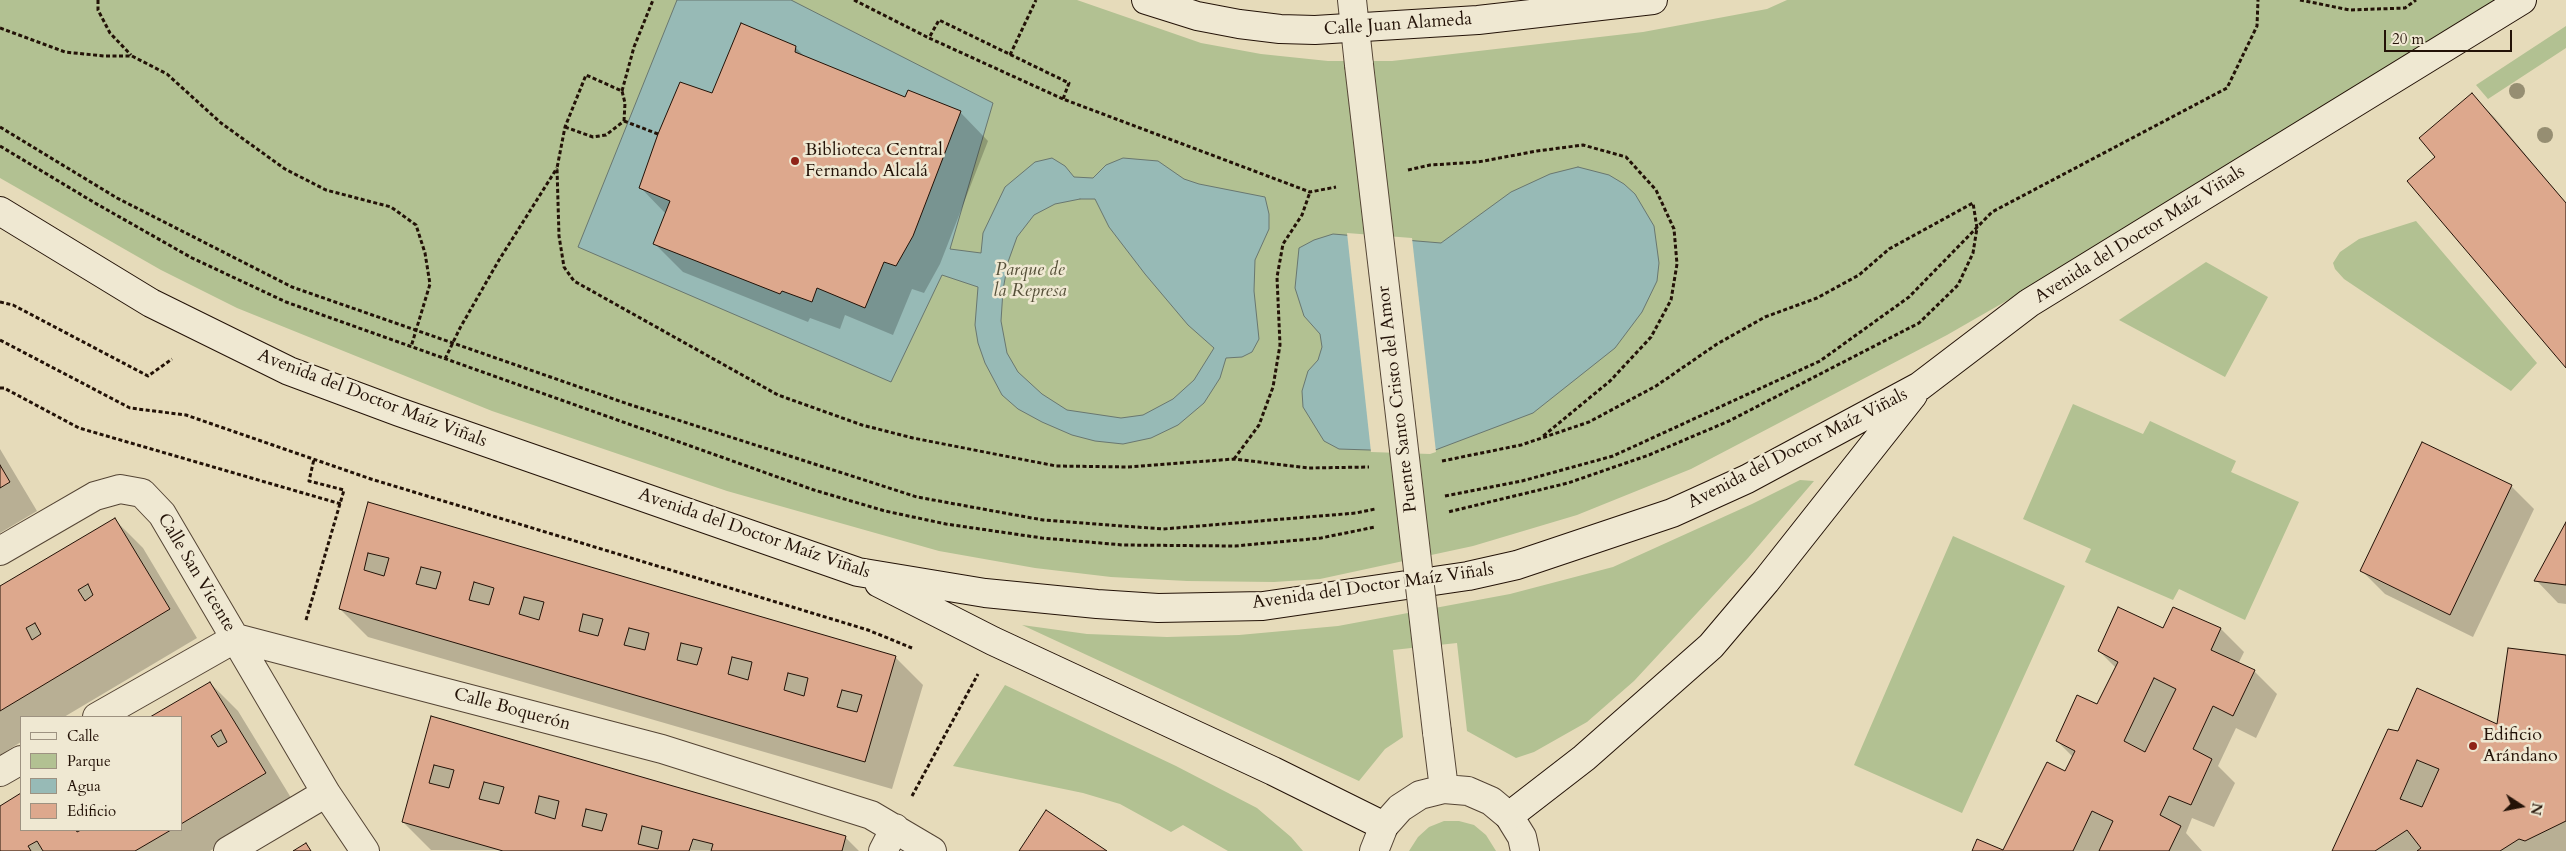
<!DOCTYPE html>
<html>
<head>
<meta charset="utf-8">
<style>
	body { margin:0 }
	#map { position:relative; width:2566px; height:851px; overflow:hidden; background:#e6dbba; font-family:Cardo,serif }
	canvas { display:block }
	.legend { position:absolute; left:20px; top:716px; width:162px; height:115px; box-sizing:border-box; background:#efe8d2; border:1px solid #9d9281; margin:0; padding:6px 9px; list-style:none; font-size:15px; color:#231207 }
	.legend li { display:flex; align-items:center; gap:10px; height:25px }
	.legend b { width:25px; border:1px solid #9d9281 }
	.north { position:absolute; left:2496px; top:781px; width:50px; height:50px; -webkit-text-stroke:4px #efe8d2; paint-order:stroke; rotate:101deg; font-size:14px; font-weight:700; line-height:20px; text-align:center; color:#231207 }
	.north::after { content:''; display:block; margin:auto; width:18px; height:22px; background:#231207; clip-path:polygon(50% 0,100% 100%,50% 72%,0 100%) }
	.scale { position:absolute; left:2384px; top:30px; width:128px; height:22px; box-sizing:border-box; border:2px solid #231207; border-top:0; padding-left:6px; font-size:15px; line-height:18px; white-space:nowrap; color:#231207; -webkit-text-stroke:4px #efe8d2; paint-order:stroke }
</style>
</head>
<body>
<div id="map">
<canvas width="2566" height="851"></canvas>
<ul class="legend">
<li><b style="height:6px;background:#efe8d2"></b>Calle</li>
<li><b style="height:14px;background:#b2c192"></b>Parque</li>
<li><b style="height:14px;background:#97bab6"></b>Agua</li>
<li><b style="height:14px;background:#dda88d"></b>Edificio</li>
</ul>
<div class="north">N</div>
<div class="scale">20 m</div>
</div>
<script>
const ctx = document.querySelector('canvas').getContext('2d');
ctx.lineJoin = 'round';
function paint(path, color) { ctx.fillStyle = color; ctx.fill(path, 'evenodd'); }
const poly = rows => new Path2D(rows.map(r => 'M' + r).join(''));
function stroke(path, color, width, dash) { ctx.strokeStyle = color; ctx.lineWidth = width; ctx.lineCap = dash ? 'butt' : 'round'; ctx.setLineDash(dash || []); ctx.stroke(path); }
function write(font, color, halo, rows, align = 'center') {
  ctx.font = font + ' Cardo,serif'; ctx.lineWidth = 5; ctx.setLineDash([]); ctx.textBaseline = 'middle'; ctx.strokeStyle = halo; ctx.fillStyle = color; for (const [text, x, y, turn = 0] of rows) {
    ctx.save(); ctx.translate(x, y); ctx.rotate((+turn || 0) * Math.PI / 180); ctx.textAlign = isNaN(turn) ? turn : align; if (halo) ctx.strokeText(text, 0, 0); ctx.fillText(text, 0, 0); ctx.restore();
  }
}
const green = poly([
	[0,0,1077,0,1201,43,1261,54,1328,61,1392,61,1643,32,1767,9,1787,0,2497,0,2088,254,1947,335,1691,469,1577,515,1473,546,1320,579,1274,582,1187,581,1111,577,1035,568,939,551,727,491,492,411,237,308,161,270,0,178],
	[2566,26,2566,48,2488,99,2476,85],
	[2416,221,2537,363,2511,391,2344,279,2335,269,2333,263,2340,252,2359,239],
	[2206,262,2268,297,2225,377,2119,320],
	[2073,404,2143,434,2150,421,2236,461,2231,472,2299,502,2245,620,2179,589,2173,600,2085,562,2091,549,2023,519],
	[1800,480,1814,481,1748,558,1634,681,1587,722,1534,752,1516,758,1467,731,1457,643,1393,650,1403,737,1385,749,1359,781,1022,625,1087,634,1167,637,1239,635,1338,626,1510,594,1613,567,1752,504],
	[1953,536,2065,586,1962,813,1854,765],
	[1005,685,1176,766,1257,808,1291,837,1303,851,1228,851,1183,825,1171,832,1120,804,1083,793,953,766],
	[1444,821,1459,821,1474,825,1486,835,1496,851,1409,851,1418,837,1429,827]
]);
const water = poly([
	[677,0,791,0,993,103,950,249,981,253,983,233,1005,187,1035,162,1052,158,1065,166,1074,177,1093,178,1106,165,1123,158,1158,161,1184,179,1199,184,1265,197,1269,214,1269,229,1255,260,1254,291,1259,339,1252,352,1242,357,1226,358,1220,378,1204,403,1178,425,1151,438,1123,444,1095,441,1072,435,1042,422,1018,409,1002,395,985,363,978,343,975,325,978,287,942,275,891,382,578,247,677,0],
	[1080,199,1095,199,1109,227,1145,274,1188,325,1214,348,1194,380,1173,399,1143,415,1121,418,1067,410,1042,394,1018,372,1007,353,1001,321,1003,290,1008,262,1017,237,1034,215,1055,204,1080,199],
	[1578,167,1609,175,1624,184,1635,194,1654,226,1659,263,1657,281,1642,312,1615,348,1533,413,1430,452,1339,449,1324,441,1303,407,1302,391,1308,371,1318,360,1322,347,1320,334,1304,316,1295,288,1299,248,1314,240,1333,234,1441,243,1511,192,1550,174,1578,167]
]);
const pier = poly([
	[1347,233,1412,238,1436,452,1430,454,1371,452]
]);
const shadow = poly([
	[795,47,806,58,906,98,960,112,988,141,940,264,924,293,912,289,893,335,845,315,840,329,810,318,808,322,683,272,655,244,666,214,641,188,713,94],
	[2472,95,2495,118,2566,203,2566,366,2437,157],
	[0,449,37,511,0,533],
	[2511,486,2534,509,2473,637,2385,594,2362,571],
	[369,503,895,657,923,685,892,789,368,637,340,609],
	[115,520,143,548,197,638,64,717,21,717,21,742,0,755,0,587],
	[2566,524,2566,604,2558,603,2536,580],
	[2174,608,2221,629,2244,652,2238,664,2254,671,2277,694,2256,738,2236,728,2218,766,2235,783,2214,827,2192,818,2186,833,2202,851,2004,851,2065,773,2073,757,2057,741,2098,706,2116,668,2099,651,2163,630],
	[2566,657,2566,851,2334,851,2398,733,2498,726],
	[210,683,238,711,293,801,210,851,0,851,0,807,21,794,21,830,181,830,181,717,152,717],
	[432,718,845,837,859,851,431,850,403,822]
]);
const building = poly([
	[741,23,796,46,795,52,905,97,908,90,961,111,913,236,896,266,884,262,865,308,817,288,812,302,782,291,780,294,653,244,670,201,639,188,658,134,680,82,712,93,741,23],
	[2472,93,2566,203,2566,368,2407,181,2435,157,2419,138,2472,93],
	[2422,442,2512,485,2450,615,2360,571,2422,442],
	[0,465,10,482,0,488,0,465],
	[368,502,896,656,865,762,339,609,368,502],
	[368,553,389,558,384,576,364,570,368,553],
	[421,567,441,572,436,589,416,584,421,567],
	[474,582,494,588,489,605,469,600,474,582],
	[524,597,544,602,539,620,519,614,524,597],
	[583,614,603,619,598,636,579,631,583,614],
	[629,628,649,633,645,650,624,645,629,628],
	[681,643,702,648,697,665,677,660,681,643],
	[732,657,752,662,748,680,728,674,732,657],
	[788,673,808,678,804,696,784,690,788,673],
	[842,690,862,695,857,712,837,707,842,690],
	[115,518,170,609,0,711,0,586,115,518],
	[88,584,93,595,85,601,78,590,88,584],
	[35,623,41,634,32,640,26,628,35,623],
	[2566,522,2566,585,2534,581,2566,522],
	[2118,607,2163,628,2173,607,2221,628,2211,650,2255,670,2233,716,2213,706,2193,749,2212,759,2191,805,2169,796,2160,815,2181,826,2169,851,2099,851,2113,821,2092,811,2073,851,1972,851,1977,839,2003,850,2047,762,2065,771,2075,751,2056,741,2077,695,2097,704,2118,662,2098,651,2118,607],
	[2154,678,2176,689,2145,752,2124,741,2154,678],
	[2508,648,2566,655,2566,821,2525,841,2519,839,2500,851,2417,851,2421,848,2407,830,2375,851,2332,851,2388,729,2398,731,2417,688,2497,724,2508,648],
	[2417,760,2439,769,2422,807,2400,799,2417,760],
	[210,682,266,773,181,824,181,717,150,717,210,682],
	[221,730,227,742,218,747,211,736,221,730],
	[431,716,846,836,842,851,711,851,713,844,693,839,689,851,503,851,402,822,431,716],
	[434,765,454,770,449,788,429,783,434,765],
	[484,782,504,787,499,804,479,799,484,782],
	[539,796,559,801,555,819,535,813,539,796],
	[586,809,607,814,602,831,582,826,586,809],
	[642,826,662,831,658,849,638,844,642,826],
	[21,793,21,830,76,830,77,832,81,830,171,830,135,851,43,851,37,841,28,846,31,851,0,851,0,806,21,793],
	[1046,810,1107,851,1019,851,1046,810],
	[306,843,311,851,293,851,306,843]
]);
const path = poly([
	[98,0,98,10,110,33,131,55],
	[854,0,929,38],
	[2300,0,2350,10,2405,8,2416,0],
	[0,28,65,52,104,56,132,56,167,74,221,123,285,169,326,190,391,207,416,225,425,253,430,284,411,347],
	[1010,55,1036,0],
	[622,91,634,47,653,0],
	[1063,99,929,38,939,20,1069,83,1063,99,1310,192,1336,187],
	[624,121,625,103,622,91,586,75,565,127,557,168,559,236,564,267,574,281,778,395,862,425,913,438,1056,466,1128,467,1234,459,1308,468,1369,467],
	[624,121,658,134],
	[0,127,117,198,292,287,628,404,917,497,1043,520,1163,529,1356,513,1375,509],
	[565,127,593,137,606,135,624,121],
	[0,146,95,203,192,258,286,302,814,490,885,511,946,524,1042,538,1123,545,1235,546,1321,538,1375,527],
	[1408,170,1430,165,1478,162,1537,151,1583,145,1626,157,1656,190,1674,229,1677,264,1671,300,1651,337,1610,381,1542,437],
	[0,302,13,305,148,376,172,359],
	[0,340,130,408,186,415,371,479,868,630,912,648],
	[445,359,460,328,499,260,557,168],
	[0,388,4,388,79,428,341,504],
	[1234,459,1259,425,1273,387,1280,345,1277,277,1283,244,1302,215,1310,192],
	[1442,461,1521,445,1589,422,1656,386,1717,344,1765,317,1817,298,1859,275,1889,249,1973,203,1977,228,1973,253,1958,285,1919,323,1729,421,1649,455,1568,483,1448,512],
	[1445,496,1522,481,1613,456,1820,361,1909,297,1992,212,2227,88,2257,26,2258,0],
	[306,620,344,490,309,481,314,459],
	[912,796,978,674]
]);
const street = poly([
	[1352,0,1359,65],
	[0,551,95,496,120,489,142,493,162,514,326,793,365,851],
	[97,717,236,638,662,749,871,815,932,851],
	[1437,732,1444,789],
	[0,772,21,760],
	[228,851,326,793],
	[883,851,895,828],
	[1374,851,1384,826,1400,808,1420,795,1444,789,1468,791,1491,801,1509,816,1522,837,1525,851]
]);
const secondary = poly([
	[1146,0,1197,16,1239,24,1280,29,1315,30,1478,20,1653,0],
	[0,211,151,303,289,371,399,412,858,572,985,593,1097,604,1158,608,1263,606,1468,576,1517,565,1672,513,1747,479,1920,386,2029,303,2522,0],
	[879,583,993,641,1273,771,1384,826],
	[1509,816,1584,758,1711,646,1766,581,1913,395]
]);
const streetBridge = poly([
	[1359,65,1437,732]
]);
const trees = [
	[2517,91],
	[2545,135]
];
const markers = [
	[795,161,5,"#8f2418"],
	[2473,746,5,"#8f2418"]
];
const streetNames = [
	["Calle Juan Alameda",1398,25,-4],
	["Avenida del Doctor Maíz Viñals",2140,235,-32],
	["Avenida del Doctor Maíz Viñals",372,399,21],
	["Puente Santo Cristo del Amor",1398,399,-97],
	["Avenida del Doctor Maíz Viñals",1798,449,-27],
	["Avenida del Doctor Maíz Viñals",754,534,19],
	["Calle San Vicente",196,573,59],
	["Avenida del Doctor Maíz Viñals",1373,587,-8],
	["Calle Boquerón",512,710,15]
];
const poiNames = [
	["Biblioteca Central",805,151],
	["Fernando Alcalá",805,172],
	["Edificio",2483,736],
	["Arándano",2483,757]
];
const parkNames = [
	["Parque de",1030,271],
	["la Represa",1030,292]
];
paint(green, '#b2c192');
paint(water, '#97bab6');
stroke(water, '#697770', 1);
paint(pier, '#e6dbba');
paint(shadow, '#0003');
paint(building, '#dda88d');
stroke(building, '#231207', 1);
stroke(street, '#544434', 30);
stroke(secondary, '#231207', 30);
stroke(path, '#231207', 3, [4, 2.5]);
stroke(street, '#efe8d2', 28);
stroke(secondary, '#efe8d2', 28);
stroke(streetBridge, '#544434', 30, []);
stroke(streetBridge, '#efe8d2', 28);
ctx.fillStyle = '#968e72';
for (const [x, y] of trees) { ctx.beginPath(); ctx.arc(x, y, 8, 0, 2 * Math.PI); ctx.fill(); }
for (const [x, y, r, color] of markers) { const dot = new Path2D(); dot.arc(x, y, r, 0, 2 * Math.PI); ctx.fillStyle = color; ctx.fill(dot); stroke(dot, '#efe8d2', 2); }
write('18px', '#231207', '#efe8d2', streetNames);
write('18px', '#231207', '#efe8d2', poiNames, 'left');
write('italic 18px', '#554f38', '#efe8d2', parkNames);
</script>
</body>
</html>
